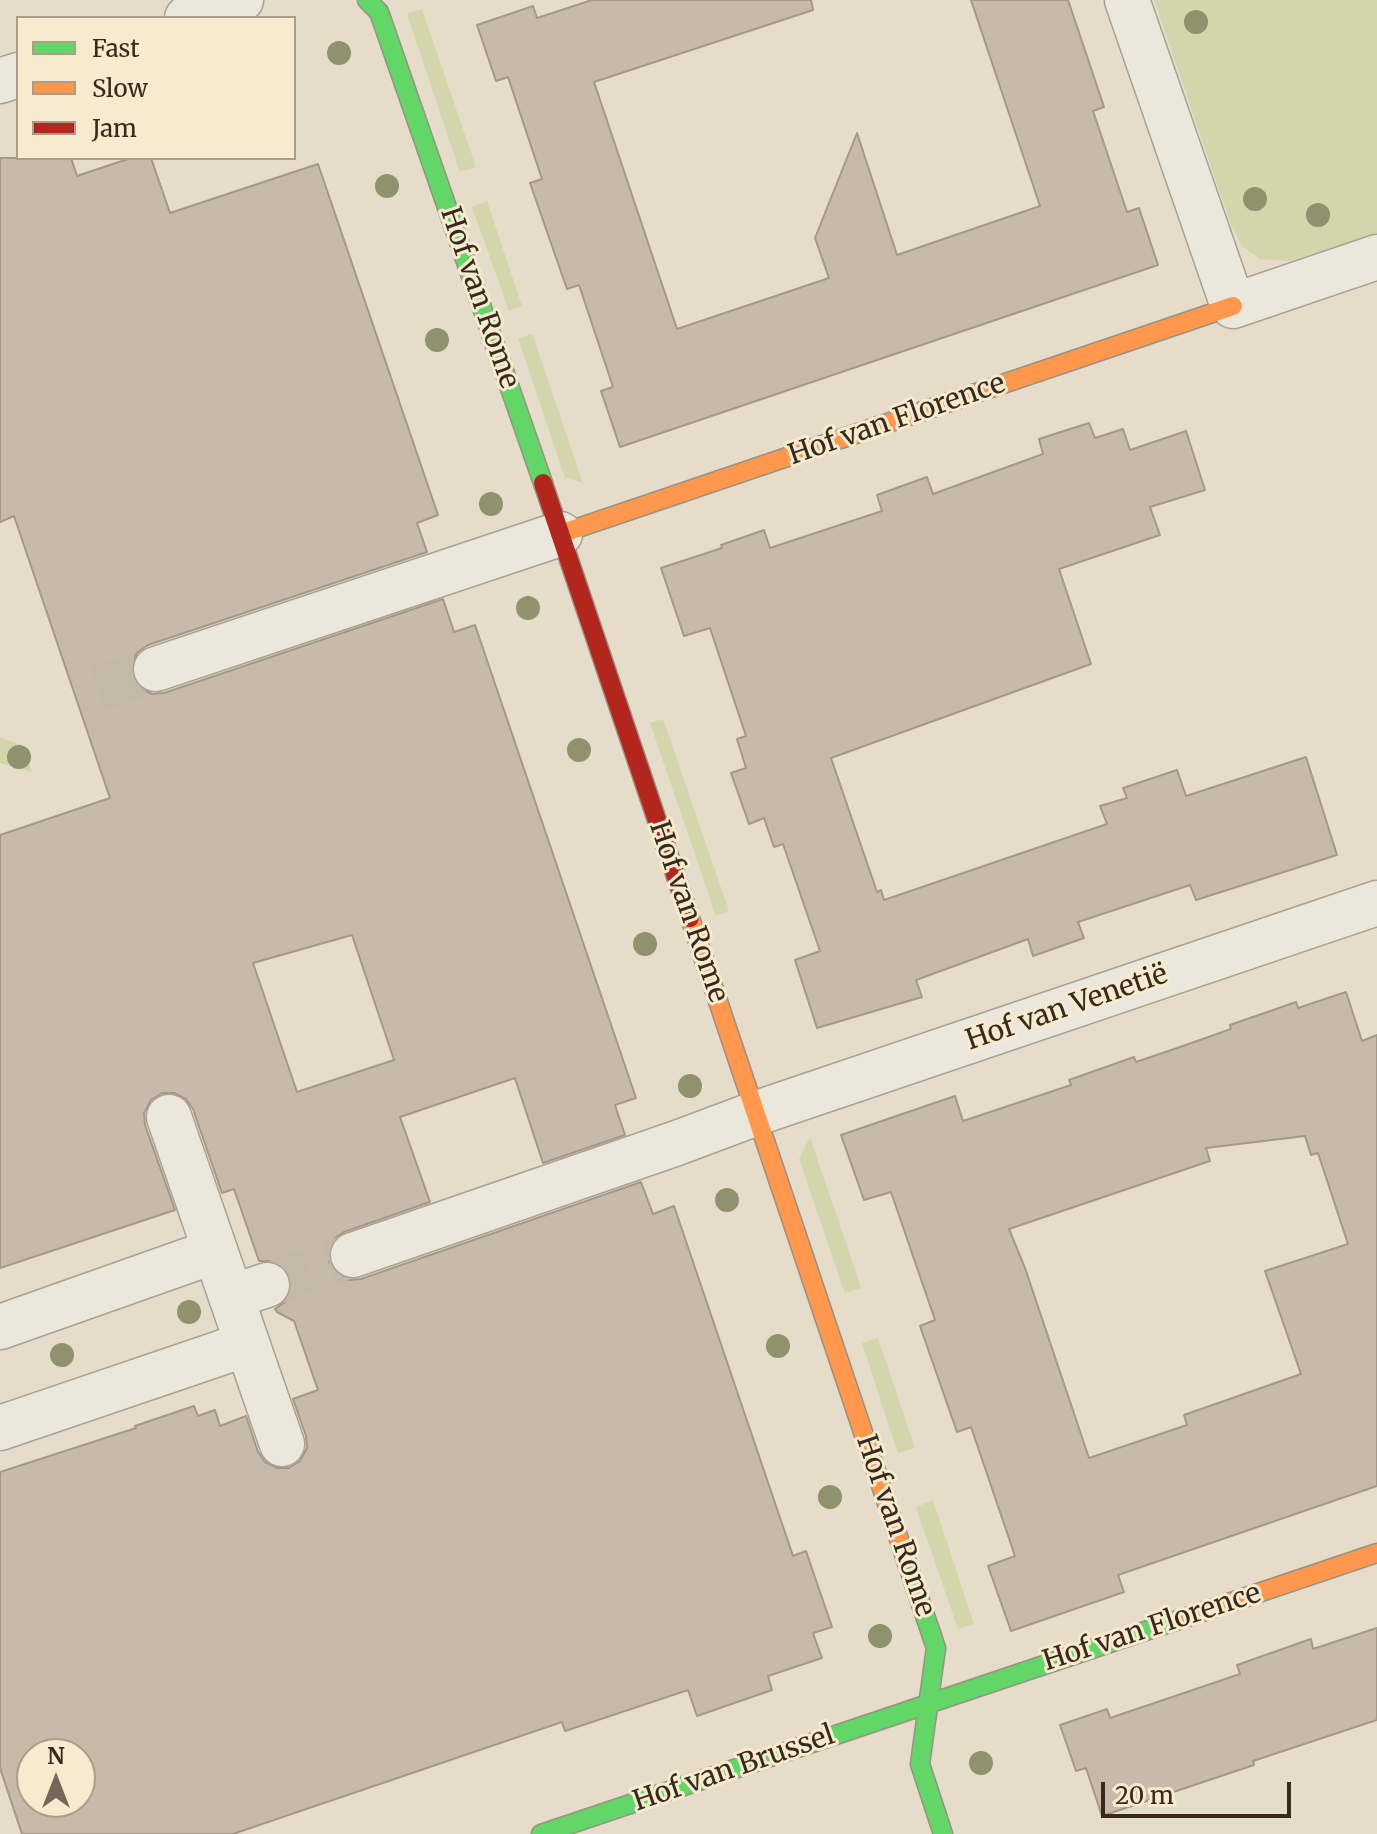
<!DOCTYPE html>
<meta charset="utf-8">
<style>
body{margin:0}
#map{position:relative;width:1377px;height:1834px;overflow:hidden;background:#e5ddca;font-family:Merriweather,serif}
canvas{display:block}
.legend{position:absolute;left:16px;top:16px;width:280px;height:144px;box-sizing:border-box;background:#f7ebcf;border:2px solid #ab9d87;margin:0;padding:10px 14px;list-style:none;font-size:24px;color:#38291c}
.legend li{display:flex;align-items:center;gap:16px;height:40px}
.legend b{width:40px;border:2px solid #ab9d87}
.north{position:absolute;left:16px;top:1738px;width:80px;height:80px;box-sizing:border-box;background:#f7ebcf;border:2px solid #ab9d87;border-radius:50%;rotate:0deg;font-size:22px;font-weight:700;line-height:32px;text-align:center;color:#38291c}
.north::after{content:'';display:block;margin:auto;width:28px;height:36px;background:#756859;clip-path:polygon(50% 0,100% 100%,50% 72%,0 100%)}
.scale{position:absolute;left:1101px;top:1782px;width:190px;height:36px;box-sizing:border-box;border:4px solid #38291c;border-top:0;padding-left:10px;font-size:24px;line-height:28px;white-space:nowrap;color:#38291c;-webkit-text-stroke:6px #f7ebcf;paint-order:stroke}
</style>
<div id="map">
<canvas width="1377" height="1834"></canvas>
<ul class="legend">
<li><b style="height:10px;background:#63d668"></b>Fast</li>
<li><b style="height:10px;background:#ff974d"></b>Slow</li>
<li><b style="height:10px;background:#b3261e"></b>Jam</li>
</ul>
<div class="north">N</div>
<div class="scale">20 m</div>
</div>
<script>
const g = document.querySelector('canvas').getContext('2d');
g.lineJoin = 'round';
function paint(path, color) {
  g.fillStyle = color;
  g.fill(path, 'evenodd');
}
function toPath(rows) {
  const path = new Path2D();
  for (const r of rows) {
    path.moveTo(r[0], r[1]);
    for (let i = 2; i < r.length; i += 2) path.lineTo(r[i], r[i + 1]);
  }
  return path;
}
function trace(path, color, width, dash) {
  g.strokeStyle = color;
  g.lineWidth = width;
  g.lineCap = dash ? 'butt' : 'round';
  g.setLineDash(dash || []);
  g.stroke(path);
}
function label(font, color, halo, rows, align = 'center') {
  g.font = font + ' Merriweather,serif';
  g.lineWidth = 6;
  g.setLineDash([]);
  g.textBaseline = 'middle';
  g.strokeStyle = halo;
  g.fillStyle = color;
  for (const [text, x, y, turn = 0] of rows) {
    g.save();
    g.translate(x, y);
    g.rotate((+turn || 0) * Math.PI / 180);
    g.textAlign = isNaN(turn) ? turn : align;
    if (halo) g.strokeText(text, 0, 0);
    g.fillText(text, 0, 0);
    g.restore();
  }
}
paint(toPath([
 [1154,0,1377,0,1377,233,1290,261,1260,259,1242,246,1231,225],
 [422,9,476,167,460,172,407,14],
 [487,201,522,306,509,311,472,207],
 [532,334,583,483,565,477,518,338],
 [663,719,729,911,716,916,650,723],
 [0,737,23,746,32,772,0,763],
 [810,1137,861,1288,845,1293,799,1159],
 [878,1338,915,1448,898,1453,862,1343],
 [933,1500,974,1624,958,1629,916,1507]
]), '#d4d5ab');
const building = toPath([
 [592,0,811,0,813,10,594,82,677,329,829,278,815,238,857,133,897,255,1040,206,971,0,1068,0,1104,107,1093,111,1127,212,1139,208,1158,265,620,447,601,391,613,387,579,285,567,289,530,183,542,179,508,77,496,81,477,25,533,6,537,18,592,0],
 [0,158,71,158,77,176,131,158,151,158,170,213,318,164,438,515,417,523,427,552,148,645,137,653,131,665,132,676,140,688,152,694,164,693,443,599,454,632,475,625,636,1098,615,1105,625,1135,543,1163,515,1078,400,1117,430,1202,344,1232,335,1238,329,1250,329,1262,337,1274,349,1280,361,1279,641,1182,653,1214,674,1206,793,1556,806,1551,832,1627,813,1633,822,1658,768,1676,772,1690,697,1716,688,1690,565,1731,562,1722,233,1834,22,1834,0,1768,0,1472,136,1428,135,1426,194,1406,198,1416,215,1410,220,1426,246,1416,258,1452,265,1462,277,1468,289,1468,300,1461,307,1448,306,1436,293,1399,318,1390,294,1321,277,1312,275,1309,285,1302,291,1291,290,1276,284,1267,273,1261,259,1261,234,1189,222,1193,193,1109,186,1099,174,1093,162,1093,151,1100,144,1113,145,1125,175,1210,0,1268,0,835,110,798,14,516,0,522,0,158],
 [352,935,394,1060,297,1092,253,963,352,935],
 [32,1754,80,1754,80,1802,32,1802,32,1754],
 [1089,423,1095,438,1123,429,1130,450,1186,431,1205,490,1150,507,1160,535,1059,569,1091,664,831,758,877,892,881,890,884,900,1107,824,1100,806,1127,798,1123,788,1177,770,1186,796,1306,757,1337,855,1196,900,1190,885,1078,922,1084,938,1033,956,1028,939,916,980,922,997,817,1028,795,960,820,951,783,844,774,847,764,818,749,824,731,773,746,768,737,739,746,736,710,628,684,636,661,568,722,548,721,545,764,530,770,548,882,511,877,495,927,477,933,494,1043,454,1039,439,1089,423],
 [1346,992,1362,1041,1377,1035,1377,1486,1118,1575,1124,1592,1011,1631,988,1566,1015,1556,971,1427,957,1432,920,1326,935,1320,891,1192,864,1200,841,1135,955,1096,963,1121,1071,1085,1069,1080,1134,1057,1136,1062,1183,1046,1231,1029,1230,1025,1296,1002,1298,1008,1346,992],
 [1305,1136,1311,1155,1318,1153,1348,1244,1265,1271,1301,1374,1184,1415,1187,1425,1089,1458,1025,1268,1009,1229,1210,1161,1206,1148,1305,1136],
 [1377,1628,1377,1720,1253,1761,1254,1765,1102,1816,1086,1768,1076,1771,1060,1725,1107,1709,1110,1718,1240,1674,1237,1665,1311,1639,1313,1649,1377,1628]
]);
paint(building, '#c8baab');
trace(building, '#a59889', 2);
trace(toPath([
 [98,689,156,669],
 [267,1285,353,1255]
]), '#c2b9a7', 44, [44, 22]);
const street = toPath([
 [1127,0,1233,306,1377,257],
 [187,18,241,0],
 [0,81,18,75],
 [156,669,560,534],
 [169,1117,282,1444],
 [353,1255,677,1143,757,1113,1377,903],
 [231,1297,267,1285],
 [0,1327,215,1251],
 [0,1428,247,1344]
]);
const fast = toPath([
 [367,0,379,12,543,483],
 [903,1551,936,1648,920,1764,943,1834],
 [541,1834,1178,1620]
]);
const slow = toPath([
 [560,534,1233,306],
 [690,918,903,1551],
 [1178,1620,1377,1553]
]);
const jam = toPath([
 [543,483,690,918]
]);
trace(street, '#aaa194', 47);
trace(fast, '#999184', 21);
trace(slow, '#999184', 21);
trace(jam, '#999184', 21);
trace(street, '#ece7dc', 44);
trace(fast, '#63d668', 18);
trace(slow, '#ff974d', 18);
trace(jam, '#b3261e', 18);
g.fillStyle = '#8f926d';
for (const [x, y] of [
 [1196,22],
 [339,53],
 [387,186],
 [1255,199],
 [1318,215],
 [437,340],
 [491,504],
 [528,608],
 [579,750],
 [19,757],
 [645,944],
 [690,1086],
 [727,1200],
 [189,1312],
 [778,1346],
 [62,1355],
 [830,1497],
 [880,1636],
 [981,1763]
]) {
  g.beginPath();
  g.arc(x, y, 12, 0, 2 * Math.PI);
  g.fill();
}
label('28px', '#38291c', '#f7ebcf', [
 ["Hof van Rome",479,298,71],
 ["Hof van Florence",897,420,-19],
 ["Hof van Rome",688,912,71],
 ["Hof van Venetië",1067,1008,-19],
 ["Hof van Rome",895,1526,71],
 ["Hof van Florence",1152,1628,-18],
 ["Hof van Brussel",734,1769,-19]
]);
</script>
